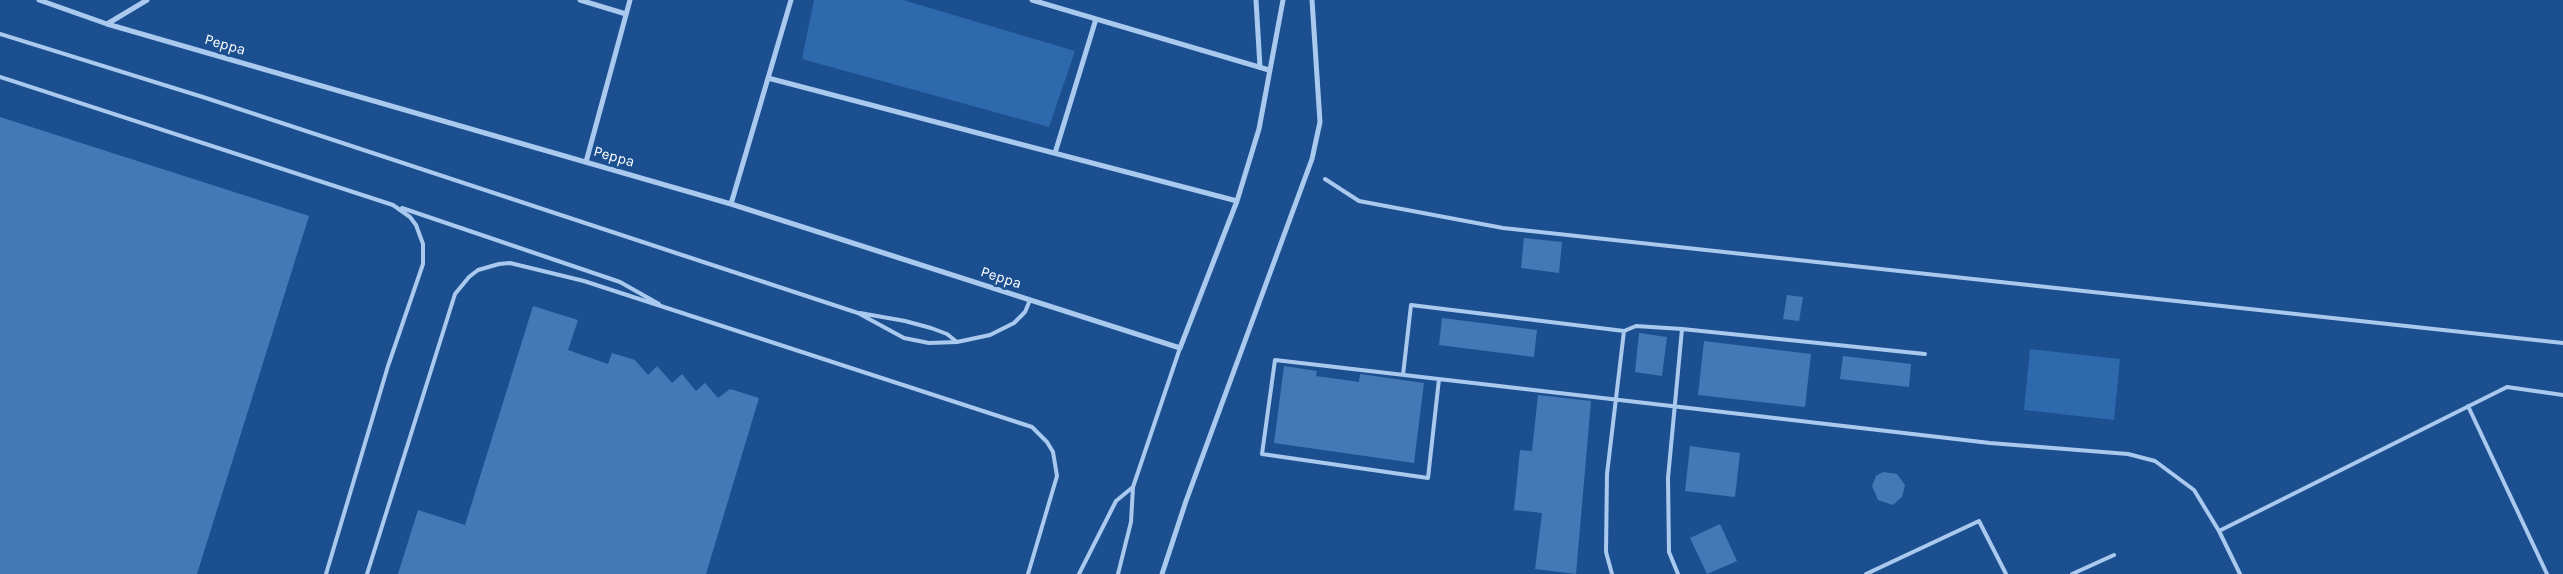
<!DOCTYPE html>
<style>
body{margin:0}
canvas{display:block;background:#1b4f8f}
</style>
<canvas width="2563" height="574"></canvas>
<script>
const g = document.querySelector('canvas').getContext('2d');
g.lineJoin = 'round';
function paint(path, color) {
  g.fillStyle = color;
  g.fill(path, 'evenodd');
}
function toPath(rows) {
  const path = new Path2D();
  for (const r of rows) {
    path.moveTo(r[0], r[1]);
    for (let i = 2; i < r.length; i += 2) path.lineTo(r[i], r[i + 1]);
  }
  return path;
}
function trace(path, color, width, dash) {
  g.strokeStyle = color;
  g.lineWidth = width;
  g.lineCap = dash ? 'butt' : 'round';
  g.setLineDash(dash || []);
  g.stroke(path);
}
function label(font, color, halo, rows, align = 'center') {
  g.font = font + ' Karla,sans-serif';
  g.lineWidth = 5;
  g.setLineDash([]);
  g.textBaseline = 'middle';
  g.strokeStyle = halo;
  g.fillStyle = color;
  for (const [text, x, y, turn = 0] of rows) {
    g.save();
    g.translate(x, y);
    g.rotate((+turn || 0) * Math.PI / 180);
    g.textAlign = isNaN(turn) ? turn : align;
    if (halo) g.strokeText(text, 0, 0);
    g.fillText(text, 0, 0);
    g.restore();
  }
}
paint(toPath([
 [814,0,903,0,1075,51,1049,127,802,59],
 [2030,349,2120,359,2114,420,2024,410]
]), '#2e69ad');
paint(toPath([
 [0,117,309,216,197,574,0,574],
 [1524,238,1562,242,1559,273,1521,268],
 [1787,295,1803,297,1799,321,1783,319],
 [533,306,578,320,568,350,608,364,612,353,635,360,648,375,657,366,672,383,682,374,696,391,705,383,718,398,730,389,759,398,706,574,398,574,418,510,465,525],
 [1442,318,1537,330,1534,357,1439,345],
 [1639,333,1667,337,1662,376,1635,372],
 [1704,341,1811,354,1805,407,1698,395],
 [1843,356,1911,364,1909,387,1840,379],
 [1284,366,1317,371,1316,376,1359,382,1360,374,1424,383,1414,463,1274,443],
 [1538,395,1591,401,1576,574,1535,569,1542,513,1514,510,1520,450,1532,451],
 [1690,446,1740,453,1735,497,1685,491],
 [1883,472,1897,474,1905,485,1902,497,1893,505,1878,500,1872,486,1876,476],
 [1720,524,1737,561,1707,574,1690,538]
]), '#4478b7');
trace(toPath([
 [0,34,206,98,858,313,904,338,929,343,957,342,990,335,1014,323,1025,312,1030,300],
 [0,77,393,205,410,217,416,225,423,244,423,264,388,366,326,574],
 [1325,179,1359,201,1503,228,2563,343],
 [402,208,620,282,659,304],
 [860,313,905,321,931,328,947,334,957,342],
 [1403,375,1411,305,1624,331,1636,326,1682,329,1925,354],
 [1439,379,1428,478,1262,454,1275,360,1990,443,2128,454,2155,461,2194,490,2219,531,2240,574],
 [2468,406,2547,574],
 [2219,531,2507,387,2563,395],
 [367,574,455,294,469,277,478,270,499,264,510,263,584,281,1032,427,1047,442,1053,452,1057,476,1028,574],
 [1079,574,1116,501,1133,487],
 [1118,574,1131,522,1133,487,1180,348],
 [1612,574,1606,552,1607,474,1624,331],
 [1678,574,1669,552,1668,478,1682,329],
 [1866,574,1979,521,2006,574],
 [2072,574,2114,555]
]), '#a9c9ee', 4);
trace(toPath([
 [39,0,107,24,731,204,1180,348,1237,201,1259,129,1283,0],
 [580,0,626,14],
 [1032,0,1269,70],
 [1256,0,1260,67],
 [107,24,147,0],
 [768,78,1237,201],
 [1055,153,1096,19],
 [586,162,630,0],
 [731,204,791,0],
 [1162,574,1186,501,1312,159,1320,122,1312,0]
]), '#a9c9ee', 5);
label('15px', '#fff', '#1b4f8f', [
 ["Peppa",225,45,16],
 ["Peppa",614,157,16],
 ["Peppa",1001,278,18]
]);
</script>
